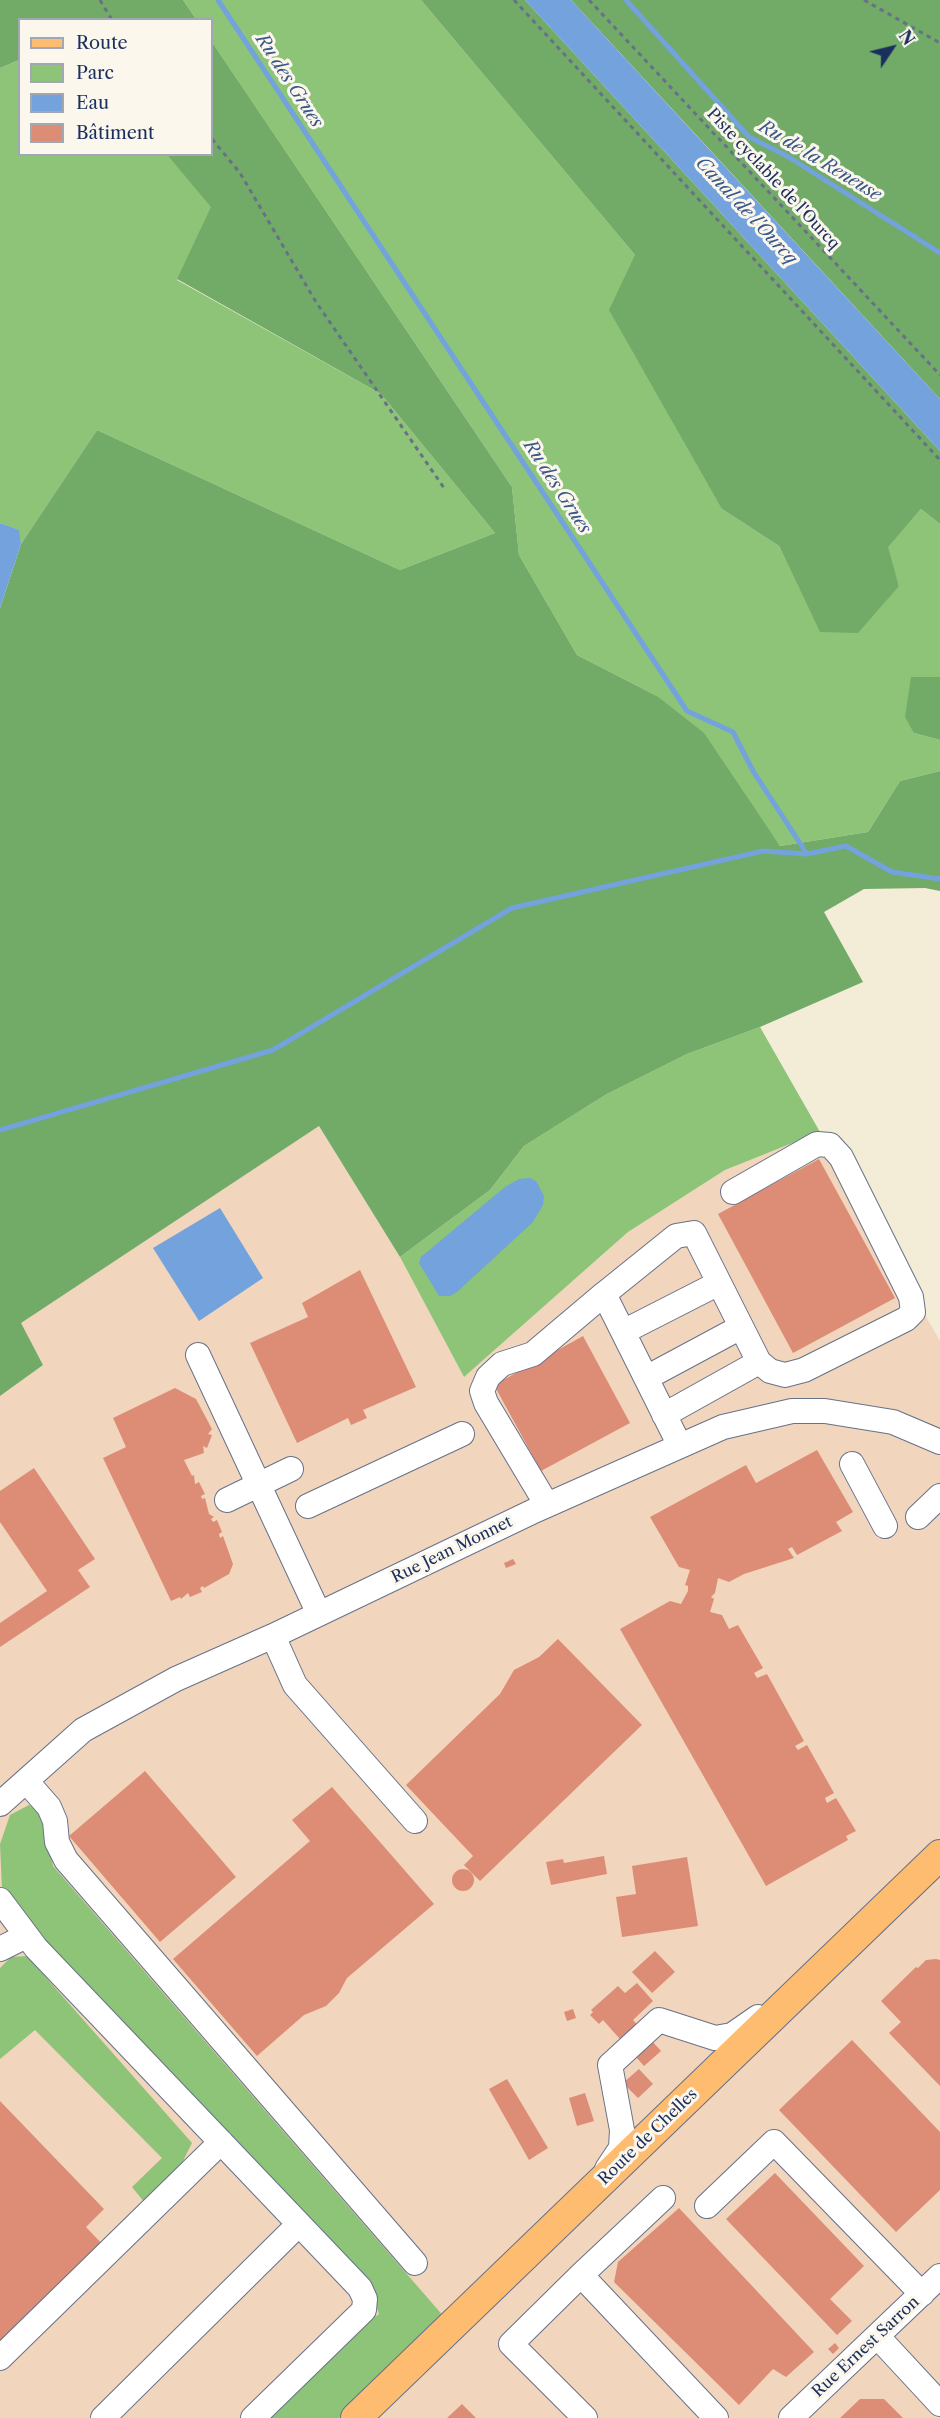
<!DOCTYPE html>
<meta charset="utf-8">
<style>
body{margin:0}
#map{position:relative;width:940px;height:2418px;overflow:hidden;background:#f3ecd6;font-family:"Libre Caslon Text",serif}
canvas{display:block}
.legend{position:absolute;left:18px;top:18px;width:195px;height:138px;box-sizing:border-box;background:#fbf7ec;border:2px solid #a1a7b3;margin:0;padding:8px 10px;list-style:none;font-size:18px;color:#1b2f5e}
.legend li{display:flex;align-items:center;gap:12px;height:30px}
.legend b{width:30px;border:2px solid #a1a7b3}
.north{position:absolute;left:862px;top:18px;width:60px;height:60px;-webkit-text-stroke:4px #fbf7ec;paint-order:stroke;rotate:55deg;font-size:16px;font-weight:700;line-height:24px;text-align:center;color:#1b2f5e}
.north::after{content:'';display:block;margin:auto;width:21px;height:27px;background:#1b2f5e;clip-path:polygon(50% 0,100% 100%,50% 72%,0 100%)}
</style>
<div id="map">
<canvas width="940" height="2418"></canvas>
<ul class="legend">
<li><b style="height:8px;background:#febc70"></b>Route</li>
<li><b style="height:16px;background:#8dc477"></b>Parc</li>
<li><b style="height:16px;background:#73a2dc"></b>Eau</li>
<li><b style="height:16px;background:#dd8d76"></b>Bâtiment</li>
</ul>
<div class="north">N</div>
</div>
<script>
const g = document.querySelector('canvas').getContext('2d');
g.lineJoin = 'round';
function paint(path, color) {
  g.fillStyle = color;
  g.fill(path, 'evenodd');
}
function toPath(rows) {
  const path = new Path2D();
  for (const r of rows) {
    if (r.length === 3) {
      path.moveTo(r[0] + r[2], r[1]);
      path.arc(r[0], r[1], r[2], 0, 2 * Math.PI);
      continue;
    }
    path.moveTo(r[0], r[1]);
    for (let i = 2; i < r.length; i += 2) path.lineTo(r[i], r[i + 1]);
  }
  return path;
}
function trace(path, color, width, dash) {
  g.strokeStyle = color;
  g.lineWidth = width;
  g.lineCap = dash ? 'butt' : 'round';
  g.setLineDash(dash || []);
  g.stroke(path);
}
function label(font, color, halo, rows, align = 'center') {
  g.font = font + ' "Libre Caslon Text",serif';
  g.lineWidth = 6;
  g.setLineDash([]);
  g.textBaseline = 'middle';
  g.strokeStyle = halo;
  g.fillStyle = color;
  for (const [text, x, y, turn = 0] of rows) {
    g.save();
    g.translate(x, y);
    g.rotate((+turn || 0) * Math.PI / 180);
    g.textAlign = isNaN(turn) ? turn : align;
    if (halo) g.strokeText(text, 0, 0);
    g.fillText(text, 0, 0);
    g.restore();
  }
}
paint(toPath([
 [319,1126,400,1257,464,1377,628,1232,725,1170,820,1132,940,1341,940,2418,0,2418,0,1396,43,1365,20,1323]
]), '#f1d5bd');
paint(toPath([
 [183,0,421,0,635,255,722,509,779,546,820,631,899,586,887,547,921,509,940,524,940,677,911,678,914,733,940,740,940,771,900,781,868,832,780,846,744,796,657,696,577,655,519,555,512,487,212,42,212,20,196,19],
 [19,60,20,154,167,155,212,207,177,280,381,394,495,533,400,570,97,430,21,544,18,530,0,523,0,68],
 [760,1027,820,1132,725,1170,628,1232,464,1377,400,1257,490,1190,524,1146,607,1094,687,1054],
 [29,1805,43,1816,53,1866,445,2318,339,2418,265,2418,346,2339,379,2314,368,2279,310,2223,17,1916,2,1889,0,1844,10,1815],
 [27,1956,192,2143,183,2161,145,2203,132,2187,162,2158,35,2030,0,2059,0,1968,11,1957]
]), '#8dc477');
paint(toPath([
 [0,0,183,0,196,19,20,20,19,60,0,68],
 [421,0,525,0,940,451,940,524,921,509,888,547,899,586,858,633,820,632,779,546,722,509,609,310,635,255],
 [571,0,940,0,940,399,698,137],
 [212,42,512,487,519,555,577,655,657,696,704,733,780,846,868,832,900,781,940,771,940,891,925,888,864,889,824,912,863,982,760,1027,687,1054,607,1094,524,1146,490,1190,400,1257,319,1126,21,1323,43,1365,0,1396,0,608,21,544,97,430,400,570,495,533,381,394,177,279,211,207,167,155,212,154],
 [911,677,940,677,940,740,914,733,905,717]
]), '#72aa68');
paint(toPath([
 [525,0,571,0,940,399,940,451],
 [0,523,19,530,21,544,0,608],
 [530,1178,536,1181,544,1196,543,1205,533,1222,457,1292,450,1296,439,1296,419,1263,421,1257,505,1187,519,1179],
 [220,1208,263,1278,199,1321,153,1248]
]), '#73a2dc');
trace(toPath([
 [218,0,687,711,733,732,753,771,807,854],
 [626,0,749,137,787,156,940,253],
 [0,1130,273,1050,512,908,763,851,807,854,846,846,892,872,940,879]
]), '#73a2dc', 5);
paint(toPath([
 [819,1159,895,1298,793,1353,718,1214],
 [360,1270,416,1387,363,1410,367,1418,351,1425,348,1418,297,1443,250,1343,308,1317,302,1303],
 [583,1336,630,1423,541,1471,494,1385],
 [175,1388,196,1399,212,1429,208,1434,212,1435,207,1448,203,1446,204,1453,184,1460,192,1476,194,1475,195,1484,199,1482,205,1494,201,1496,202,1499,205,1498,209,1514,214,1517,211,1519,213,1522,217,1520,222,1532,219,1534,220,1538,223,1536,233,1564,229,1574,204,1588,203,1586,200,1588,202,1592,190,1597,188,1593,181,1599,180,1597,171,1601,103,1458,126,1447,113,1418],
 [817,1450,853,1512,836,1522,842,1531,797,1555,792,1547,788,1549,794,1558,744,1574,729,1582,718,1578,715,1593,711,1597,714,1599,710,1612,722,1615,729,1629,738,1625,763,1668,754,1673,757,1678,767,1674,804,1741,795,1746,798,1750,807,1745,834,1793,825,1798,827,1803,836,1798,856,1831,846,1836,848,1840,766,1886,620,1629,670,1601,681,1604,688,1591,688,1586,685,1585,690,1570,679,1567,650,1517,746,1465,756,1483],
 [34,1468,95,1559,78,1570,90,1587,0,1647,0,1623,47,1591,0,1522,0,1491],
 [513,1559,516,1564,506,1568,504,1563],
 [558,1639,642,1725,480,1881,464,1865,473,1856,406,1785,500,1694,514,1670,539,1657],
 [145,1771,236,1877,160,1942,69,1836],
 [332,1787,434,1904,347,1978,339,1993,326,2006,304,2015,257,2056,173,1959,310,1841,292,1820],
 [604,1856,607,1874,551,1885,546,1862,563,1859,564,1863],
 [687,1857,698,1926,622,1937,616,1897,636,1894,632,1866],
 [463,1880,11],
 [655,1951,675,1972,652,1993,632,1972],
 [936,1959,940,1960,940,2086,889,2033,901,2022,881,2001,916,1967,918,1968,926,1960],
 [637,1983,653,2001,633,2020,661,2051,644,2066,603,2020,599,2024,590,2015,593,2012,591,2010,618,1986,625,1993],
 [573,2009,576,2018,567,2021,564,2012],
 [852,2040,940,2132,940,2190,896,2232,779,2110],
 [639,2069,653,2084,638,2098,623,2083],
 [507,2079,548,2148,529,2160,489,2089],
 [585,2093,594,2121,577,2126,569,2098],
 [0,2101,104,2209,86,2227,104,2246,0,2345],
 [775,2173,864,2266,830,2299,852,2321,837,2335,726,2219],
 [679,2208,814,2352,786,2377,773,2369,739,2405,614,2282,618,2262],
 [835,2343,839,2348,833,2354,828,2349],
 [860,2399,884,2399,903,2418,840,2418],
 [462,2404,476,2418,447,2418]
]), '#dd8d76');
const minor = toPath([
 [604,1294,676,1236,694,1233,759,1362],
 [623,1332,719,1283],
 [198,1355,319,1614],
 [646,1378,741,1327],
 [664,1415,759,1362,770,1371,785,1375,804,1370,906,1319,913,1312,911,1297,841,1157,830,1145,817,1144,733,1192],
 [852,1464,885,1526],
 [227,1500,291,1469],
 [547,1505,486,1403,482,1391,488,1377,502,1364,533,1354,604,1294,680,1446],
 [308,1506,462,1434],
 [918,1517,940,1496],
 [273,1636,295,1685,415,1821],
 [27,1782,49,1807,55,1821,57,1842,66,1860,415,2263],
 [0,1804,83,1730,176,1679,273,1636,536,1510,723,1427,792,1411,825,1411,893,1422,940,1442],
 [0,1900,36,1948,360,2288,365,2299,364,2310,253,2418],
 [0,1949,20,1939],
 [607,2169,621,2148,622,2130,610,2065,659,2020,715,2038,732,2035,758,2017],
 [663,2198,581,2275,716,2418],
 [707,2206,774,2142,922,2294],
 [581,2275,511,2344,585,2418],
 [877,2336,940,2404],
 [0,2358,221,2142],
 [103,2418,299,2224],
 [791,2418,940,2276]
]);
const major = toPath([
 [356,2418,940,1855]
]);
trace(minor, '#677188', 26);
trace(major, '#677188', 32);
trace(toPath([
 [100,0,112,20],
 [514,0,940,460],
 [589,0,940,375],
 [864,0,940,43],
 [212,139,240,173,316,302,444,488]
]), '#677188', 3, [4.5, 4.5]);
trace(minor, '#fff', 24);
trace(major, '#febc70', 30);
label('16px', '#1b2f5e', '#fbf7ec', [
 ["Piste cyclable de l'Ourcq",773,179,47],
 ["Rue Jean Monnet",452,1550,-26],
 ["Route de Chelles",648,2137,-44],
 ["Rue Ernest Sarron",866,2347,-43]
]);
label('italic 18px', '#3a578a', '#fbf7ec', [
 ["Ru des Grues",289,81,57],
 ["Ru de la Reneuse",820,161,31],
 ["Canal de l'Ourcq",746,211,47],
 ["Ru des Grues",557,487,57]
]);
</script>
